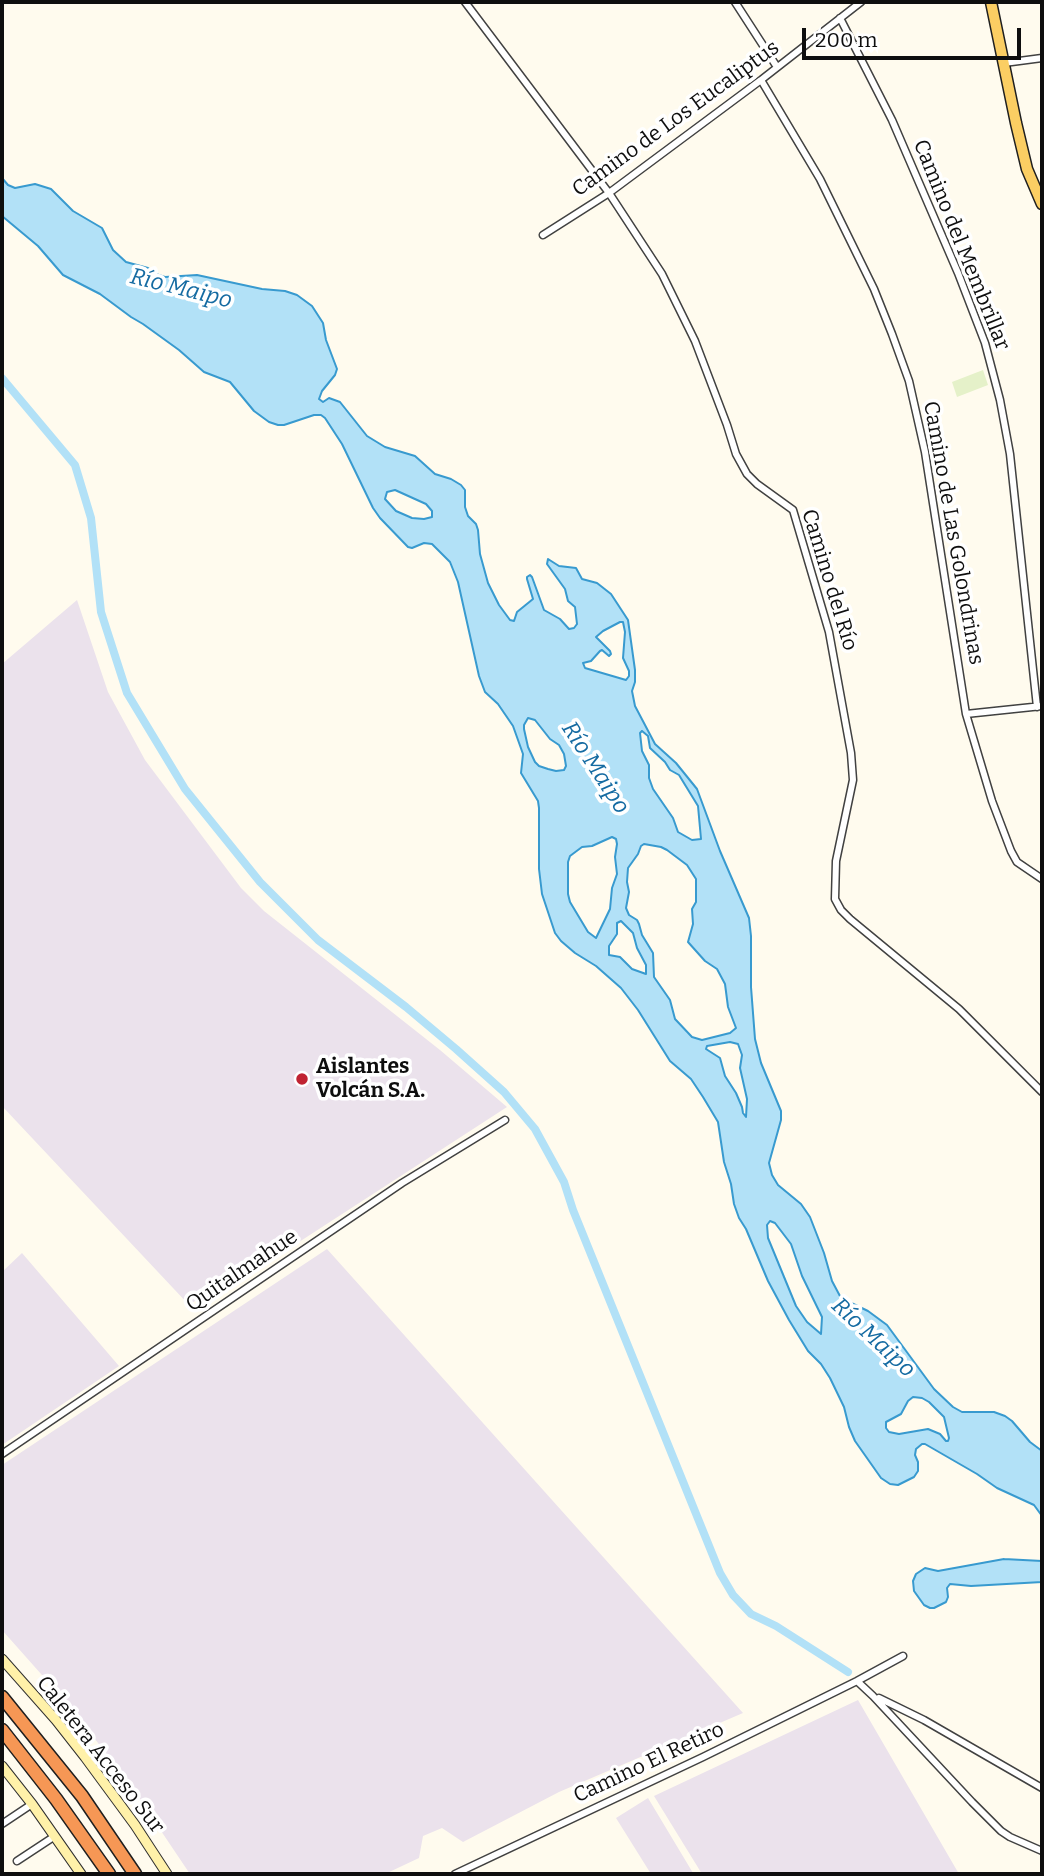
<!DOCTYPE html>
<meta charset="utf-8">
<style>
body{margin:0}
#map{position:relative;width:1044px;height:1876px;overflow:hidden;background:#fffbee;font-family:Bitter,serif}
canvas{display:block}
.frame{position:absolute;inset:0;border:4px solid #0e0e0e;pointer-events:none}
.scale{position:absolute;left:802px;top:28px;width:219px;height:32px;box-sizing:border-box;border:4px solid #0e0e0e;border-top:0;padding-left:9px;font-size:21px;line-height:24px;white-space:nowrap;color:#0e0e0e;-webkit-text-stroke:5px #fff;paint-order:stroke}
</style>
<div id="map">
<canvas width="1044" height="1876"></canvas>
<div class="frame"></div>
<div class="scale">200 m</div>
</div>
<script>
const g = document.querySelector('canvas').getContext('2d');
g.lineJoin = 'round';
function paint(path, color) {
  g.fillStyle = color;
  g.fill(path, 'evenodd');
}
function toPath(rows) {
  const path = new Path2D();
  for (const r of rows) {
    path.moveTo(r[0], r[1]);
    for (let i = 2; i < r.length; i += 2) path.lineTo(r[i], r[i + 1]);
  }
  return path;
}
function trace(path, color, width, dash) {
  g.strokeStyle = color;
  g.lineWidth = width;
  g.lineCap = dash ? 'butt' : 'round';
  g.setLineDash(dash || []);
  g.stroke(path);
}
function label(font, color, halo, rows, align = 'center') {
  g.font = font + ' Bitter,serif';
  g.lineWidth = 7;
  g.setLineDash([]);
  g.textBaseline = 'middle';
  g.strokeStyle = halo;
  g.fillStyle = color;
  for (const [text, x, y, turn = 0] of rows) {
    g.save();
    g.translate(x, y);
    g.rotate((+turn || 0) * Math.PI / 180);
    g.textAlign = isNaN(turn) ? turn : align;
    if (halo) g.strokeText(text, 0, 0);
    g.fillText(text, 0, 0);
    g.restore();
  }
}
paint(toPath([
 [77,600,108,692,145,760,241,888,264,911,440,1050,507,1107,299,1242,293,1236,189,1305,2,1106,2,664],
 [327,1249,743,1713,559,1792,463,1842,442,1828,423,1836,419,1858,385,1874,190,1874,124,1776,65,1701,2,1630,2,1465],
 [22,1253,119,1366,2,1445,2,1272],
 [858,1700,959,1874,702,1874,654,1796],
 [648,1798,693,1873,692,1874,651,1874,616,1818]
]), '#ebe2ec');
paint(toPath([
 [983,370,988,385,957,397,952,382]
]), '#e5f1c9');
const water = toPath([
 [2,178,8,185,15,188,35,184,51,189,73,211,102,228,113,250,126,262,148,268,156,274,165,277,197,275,262,289,285,291,297,295,312,306,323,323,326,340,337,369,335,375,322,391,319,399,323,402,329,398,340,402,367,436,385,447,415,456,435,474,451,479,461,485,465,490,465,507,468,516,476,524,478,530,480,554,488,583,499,605,510,620,514,621,517,612,533,599,527,579,527,577,530,575,532,577,544,610,560,619,569,629,574,628,577,624,575,607,568,601,565,589,547,564,548,559,559,566,576,568,582,579,597,583,611,594,628,620,635,670,635,682,632,691,635,706,655,744,676,763,697,789,720,851,749,918,751,936,751,987,755,1039,761,1063,781,1111,781,1120,769,1163,772,1175,778,1185,801,1204,810,1217,824,1253,832,1281,841,1298,868,1311,887,1325,934,1389,953,1407,962,1412,994,1412,1005,1416,1012,1421,1030,1442,1042,1451,1042,1516,1034,1505,997,1488,977,1474,925,1444,922,1444,916,1449,915,1455,918,1462,918,1471,914,1477,898,1485,890,1484,881,1478,855,1441,849,1427,844,1407,830,1378,821,1364,808,1351,789,1320,768,1281,746,1229,739,1218,734,1204,731,1184,724,1162,718,1122,703,1097,691,1079,670,1061,638,1010,621,988,596,966,575,953,561,941,555,933,542,894,539,869,539,808,538,801,521,773,523,754,513,726,498,704,485,692,479,676,458,582,450,562,432,544,424,543,412,548,408,547,380,518,373,508,342,444,325,418,321,415,314,415,284,425,278,425,269,422,254,411,230,382,204,372,179,350,143,324,131,317,100,294,63,275,38,246,2,216,2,178],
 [395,490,426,504,432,511,432,517,424,519,412,518,396,511,385,499,387,492,395,490],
 [620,622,623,622,625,632,623,658,629,671,629,676,626,680,585,668,583,663,591,661,600,651,602,650,609,656,611,654,610,651,596,637,603,631,620,622],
 [528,718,535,720,550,739,559,745,564,754,566,766,564,770,556,771,548,769,539,766,535,762,528,747,524,729,524,725,528,718],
 [642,731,648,736,650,748,665,762,670,770,679,775,698,806,701,839,692,840,678,832,673,818,653,789,649,778,649,765,642,751,640,733,642,731],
 [612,837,616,839,617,844,615,857,617,874,612,888,610,909,596,938,588,932,570,902,568,894,568,862,570,856,582,847,592,846,612,837],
 [644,844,661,847,667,850,687,865,696,879,696,902,692,909,693,924,688,942,705,961,717,969,725,984,728,1007,736,1028,730,1033,702,1040,692,1037,675,1019,670,1000,654,977,653,953,642,935,639,924,637,920,629,915,626,908,629,892,627,882,628,868,638,854,641,846,644,844],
 [621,921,633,933,637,948,646,965,646,974,632,969,620,957,609,955,609,946,617,934,617,923,621,921],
 [730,1042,738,1044,742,1055,740,1068,747,1099,746,1117,743,1113,742,1107,736,1093,725,1076,720,1058,706,1049,707,1046,730,1042],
 [770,1221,775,1223,791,1244,802,1276,822,1317,821,1334,807,1322,796,1306,768,1238,767,1225,770,1221],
 [913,1397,922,1398,929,1402,944,1417,949,1438,948,1441,946,1441,940,1434,928,1429,899,1434,889,1432,886,1428,886,1422,901,1414,908,1401,913,1397],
 [1004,1559,1042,1561,1042,1582,971,1586,950,1584,947,1588,948,1597,946,1602,934,1608,930,1608,924,1605,914,1591,913,1581,916,1574,925,1568,938,1571,1004,1559]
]);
paint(water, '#b2e1f7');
trace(water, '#389acf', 2);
trace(toPath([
 [2,378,75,465,91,518,101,612,127,693,185,789,260,882,318,940,406,1007,456,1049,504,1092,535,1129,564,1182,573,1210,720,1573,733,1595,751,1614,776,1626,848,1672]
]), '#b2e1f7', 8);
const street = toPath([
 [465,2,609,193,662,274,695,341,727,425,736,454,747,474,757,484,793,510,829,632,851,753,853,780,836,861,835,899,841,910,850,919,959,1009,1042,1092],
 [735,2,777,67],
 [840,18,892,120,958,273,985,343,1000,400,1010,454,1037,707],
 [1004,63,1042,58],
 [761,80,820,179,874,289,892,334,909,381,925,452,966,714,992,801,1011,851,1017,862,1042,879],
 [543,235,609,193,761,80,861,2],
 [966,714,1042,706],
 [2,1454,402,1183,505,1120],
 [857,1681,873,1696,972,1802,1001,1831,1010,1837,1042,1851],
 [879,1698,924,1720,1042,1788],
 [2,1824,32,1804],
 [17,1861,55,1836],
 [455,1874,703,1757,857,1681,903,1656]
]);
const secondary = toPath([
 [2,1659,56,1720,85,1757,135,1825,167,1874],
 [2,1766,32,1804,81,1874]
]);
const primary = toPath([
 [991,2,1016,123,1027,169,1042,204]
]);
const highway = toPath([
 [2,1697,82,1796,135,1874],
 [2,1730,56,1799,109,1874]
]);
trace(street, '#414141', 9);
trace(secondary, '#303030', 11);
trace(primary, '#1f1f1f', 13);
trace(highway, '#1f1f1f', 15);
trace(street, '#fff', 6);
trace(secondary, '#fff1a9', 9);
trace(primary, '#fbce63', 10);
trace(highway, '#f69755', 12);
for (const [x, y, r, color] of [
 [302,1079,7,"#c02332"]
]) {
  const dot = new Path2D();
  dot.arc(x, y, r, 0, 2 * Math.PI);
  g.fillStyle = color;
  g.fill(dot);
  trace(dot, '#fff', 2.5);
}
label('21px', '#0e0e0e', '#fff', [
 ["Camino de Los Eucaliptus",676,119,-36],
 ["Camino del Membrillar",961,245,68],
 ["Camino de Las Golondrinas",953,533,80],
 ["Camino del Río",829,580,73],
 ["Quitalmahue",242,1271,-34],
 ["Caletera Acceso Sur",100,1755,52],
 ["Camino El Retiro",649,1763,-25]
]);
label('bold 21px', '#0e0e0e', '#fff', [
 ["Aislantes",316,1067],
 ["Volcán S.A.",316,1091]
], 'left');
label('italic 23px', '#156ba2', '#fff', [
 ["Río Maipo",181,289,14],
 ["Río Maipo",595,768,57],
 ["Río Maipo",873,1338,43]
]);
</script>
